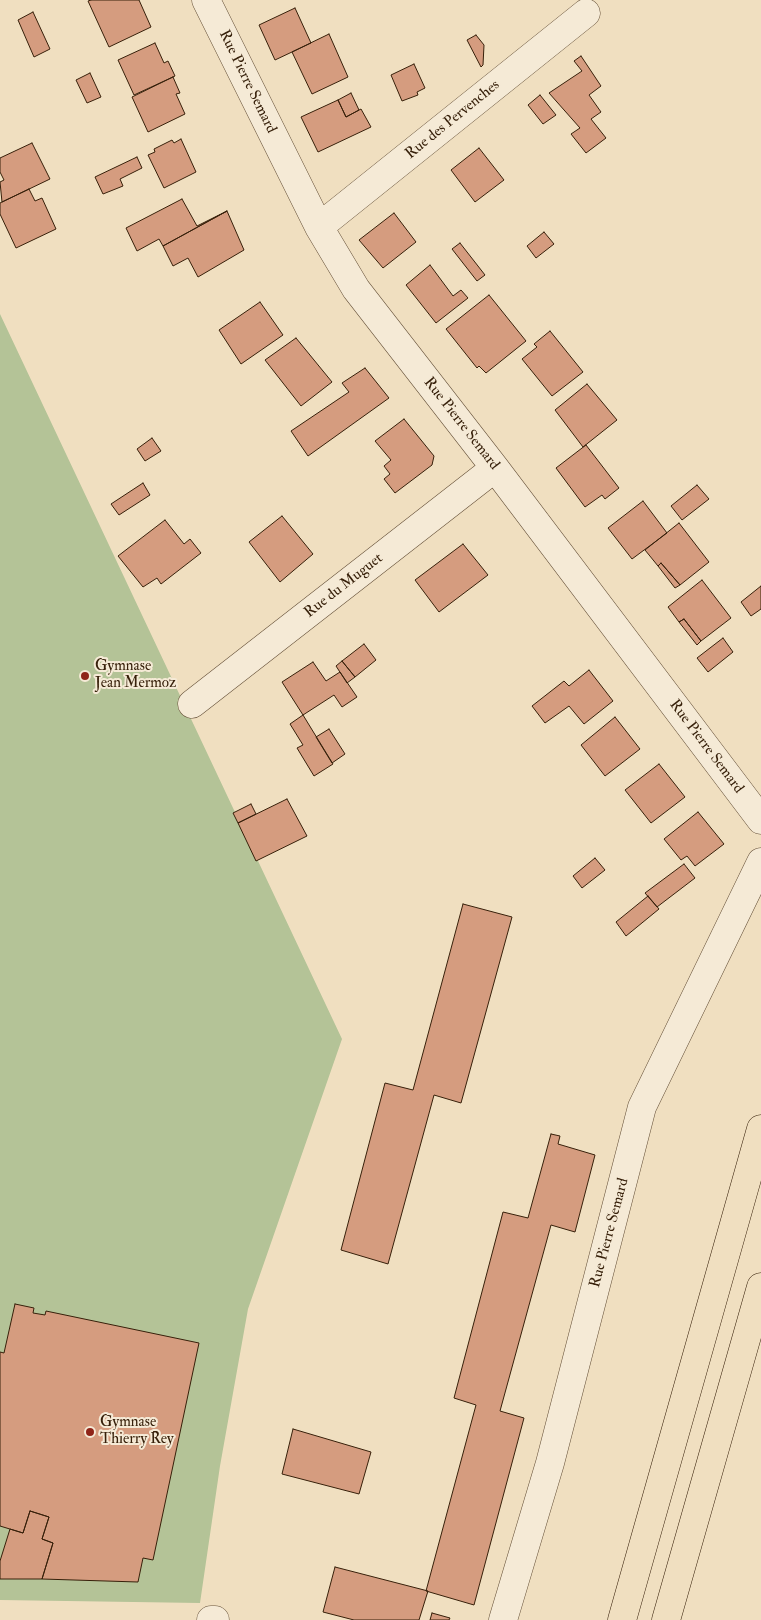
<!DOCTYPE html>
<style>
body{margin:0}
canvas{display:block;background:#f0dfc0}
</style>
<canvas width="761" height="1620"></canvas>
<script>
const g = document.querySelector('canvas').getContext('2d');
g.lineJoin = 'round';
function paint(path, color) {
  g.fillStyle = color;
  g.fill(path, 'evenodd');
}
function toPath(rows) {
  const path = new Path2D();
  for (const r of rows) {
    path.moveTo(r[0], r[1]);
    for (let i = 2; i < r.length; i += 2) path.lineTo(r[i], r[i + 1]);
  }
  return path;
}
function trace(path, color, width, dash) {
  g.strokeStyle = color;
  g.lineWidth = width;
  g.lineCap = dash ? 'butt' : 'round';
  g.setLineDash(dash || []);
  g.stroke(path);
}
function label(font, color, halo, rows, align = 'center') {
  g.font = font + ' "IM FELL Double Pica",serif';
  g.lineWidth = 4;
  g.setLineDash([]);
  g.textBaseline = 'middle';
  g.strokeStyle = halo;
  g.fillStyle = color;
  for (const [text, x, y, turn = 0] of rows) {
    g.save();
    g.translate(x, y);
    g.rotate((+turn || 0) * Math.PI / 180);
    g.textAlign = isNaN(turn) ? turn : align;
    if (halo) g.strokeText(text, 0, 0);
    g.fillText(text, 0, 0);
    g.restore();
  }
}
paint(toPath([
 [0,314,342,1039,248,1309,220,1466,200,1603,0,1600]
]), '#b4c397');
const building = toPath([
 [91,0,139,0,151,27,109,47,88,1,91,0],
 [295,8,311,43,275,60,259,25,295,8],
 [33,12,50,49,34,57,18,20,33,12],
 [329,34,348,77,312,94,292,52,329,34],
 [476,35,484,45,483,65,481,67,467,40,476,35],
 [155,43,164,63,168,61,175,76,134,95,118,60,155,43],
 [581,56,601,86,589,95,601,112,591,119,606,138,586,153,571,134,580,128,549,93,582,71,574,61,581,56],
 [414,64,425,88,417,92,418,95,402,101,391,75,414,64],
 [90,73,101,97,87,103,76,80,90,73],
 [173,77,180,93,176,94,185,114,148,132,132,97,173,77],
 [351,93,359,110,346,117,338,100,351,93],
 [540,95,556,115,543,124,528,105,540,95],
 [338,100,346,117,361,109,371,127,318,152,301,117,338,100],
 [181,139,196,172,164,188,148,155,155,152,154,149,172,140,174,143,181,139],
 [32,143,50,179,2,202,0,182,4,180,0,172,0,158,32,143],
 [479,148,504,180,475,202,451,170,479,148],
 [137,157,142,168,120,179,123,186,103,194,95,177,137,157],
 [29,189,35,201,42,198,56,229,16,248,0,214,0,203,29,189],
 [182,199,197,226,227,211,163,246,159,239,137,251,126,228,182,199],
 [227,211,244,250,198,277,188,258,173,266,163,246,227,211],
 [394,213,416,242,383,268,359,240,394,213],
 [544,232,554,244,536,258,527,246,544,232],
 [460,243,485,275,477,281,452,249,460,243],
 [430,265,453,296,461,290,468,298,436,323,406,285,430,265],
 [489,295,526,341,486,373,479,366,477,368,446,329,489,295],
 [260,302,283,335,241,364,219,330,260,302],
 [550,331,583,372,552,396,522,359,537,347,534,344,550,331],
 [296,338,332,382,301,406,265,360,296,338],
 [365,368,389,398,308,456,291,431,349,392,342,383,365,368],
 [587,384,617,420,583,447,555,410,587,384],
 [404,419,434,456,432,465,395,493,384,479,390,474,384,466,391,460,375,441,404,419],
 [152,438,161,451,145,461,137,449,152,438],
 [586,445,619,488,605,499,602,495,585,507,556,468,586,445],
 [143,483,150,495,119,515,111,504,143,483],
 [697,485,709,499,682,520,671,506,697,485],
 [643,501,667,533,632,559,608,528,643,501],
 [282,516,313,554,280,582,249,542,282,516],
 [165,520,184,544,190,539,201,553,161,584,157,578,143,587,118,556,165,520],
 [679,523,709,562,680,585,661,563,658,566,645,550,679,523],
 [463,544,488,575,439,612,415,580,463,544],
 [661,563,680,585,675,588,658,566,661,563],
 [702,580,731,618,701,641,684,619,679,622,668,607,702,580],
 [761,586,761,609,751,616,741,602,761,586],
 [684,619,701,641,697,645,679,622,684,619],
 [723,638,733,652,708,672,697,658,723,638],
 [364,644,376,660,355,677,342,661,364,644],
 [342,661,355,677,347,683,336,666,342,661],
 [313,662,326,681,340,672,357,697,342,707,334,695,303,715,282,682,313,662],
 [589,670,613,701,584,724,569,706,545,723,532,706,564,681,569,686,589,670],
 [303,715,333,764,314,776,297,748,303,745,290,724,303,715],
 [615,717,640,749,605,776,581,745,615,717],
 [329,729,345,754,332,763,316,737,329,729],
 [659,764,685,797,651,823,625,790,659,764],
 [287,799,307,836,256,861,238,823,287,799],
 [251,804,256,814,238,823,233,813,251,804],
 [698,812,724,844,695,866,687,856,681,860,664,839,698,812],
 [595,858,605,870,582,888,573,876,595,858],
 [684,864,695,878,657,907,645,893,684,864],
 [648,896,659,909,626,936,616,922,648,896],
 [463,904,512,917,461,1103,434,1095,388,1264,341,1250,385,1083,413,1090,463,904],
 [551,1134,560,1136,558,1144,595,1155,575,1232,551,1225,500,1411,524,1418,474,1605,426,1591,476,1405,454,1398,503,1212,528,1218,551,1134],
 [15,1304,34,1308,33,1313,45,1315,46,1311,199,1343,153,1560,143,1558,138,1582,42,1579,53,1543,42,1539,49,1517,30,1511,23,1533,0,1526,0,1352,4,1353,15,1304],
 [293,1429,371,1452,359,1494,282,1474,293,1429],
 [30,1511,49,1517,42,1539,53,1543,42,1579,0,1579,0,1561,10,1529,23,1533,30,1511],
 [335,1567,428,1591,419,1620,354,1620,323,1612,335,1567],
 [432,1613,450,1618,449,1620,430,1620,432,1613]
]);
paint(building, '#d59c7f');
trace(building, '#37200a', 1);
const minor = toPath([
 [206,0,319,227,356,289,495,468,761,820],
 [319,227,586,13],
 [192,704,495,468],
 [211,1620,215,1620],
 [503,1620,550,1463,642,1107,761,862]
]);
const trunk = toPath([
 [622,1620,761,1129],
 [666,1620,761,1287]
]);
trace(minor, '#655038', 29);
trace(trunk, '#37200a', 29);
trace(minor, '#f5ead6', 28);
trace(trunk, '#f0dfc0', 28);
for (const [x, y, r, color] of [
 [85,676,5,"#8f2418"],
 [90,1432,5,"#8f2418"]
]) {
  const dot = new Path2D();
  dot.arc(x, y, r, 0, 2 * Math.PI);
  g.fillStyle = color;
  g.fill(dot);
  trace(dot, '#f5ead6', 2);
}
label('15px', '#37200a', '#f5ead6', [
 ["Rue Pierre Semard",247,82,64],
 ["Rue des Pervenches",453,120,-39],
 ["Rue Pierre Semard",461,424,52],
 ["Rue du Muguet",344,586,-38],
 ["Rue Pierre Semard",706,747,53],
 ["Rue Pierre Semard",610,1233,-75]
]);
label('15px', '#37200a', '#f5ead6', [
 ["Gymnase",95,667],
 ["Jean Mermoz",95,684],
 ["Gymnase",100,1423],
 ["Thierry Rey",100,1440]
], 'left');
</script>
